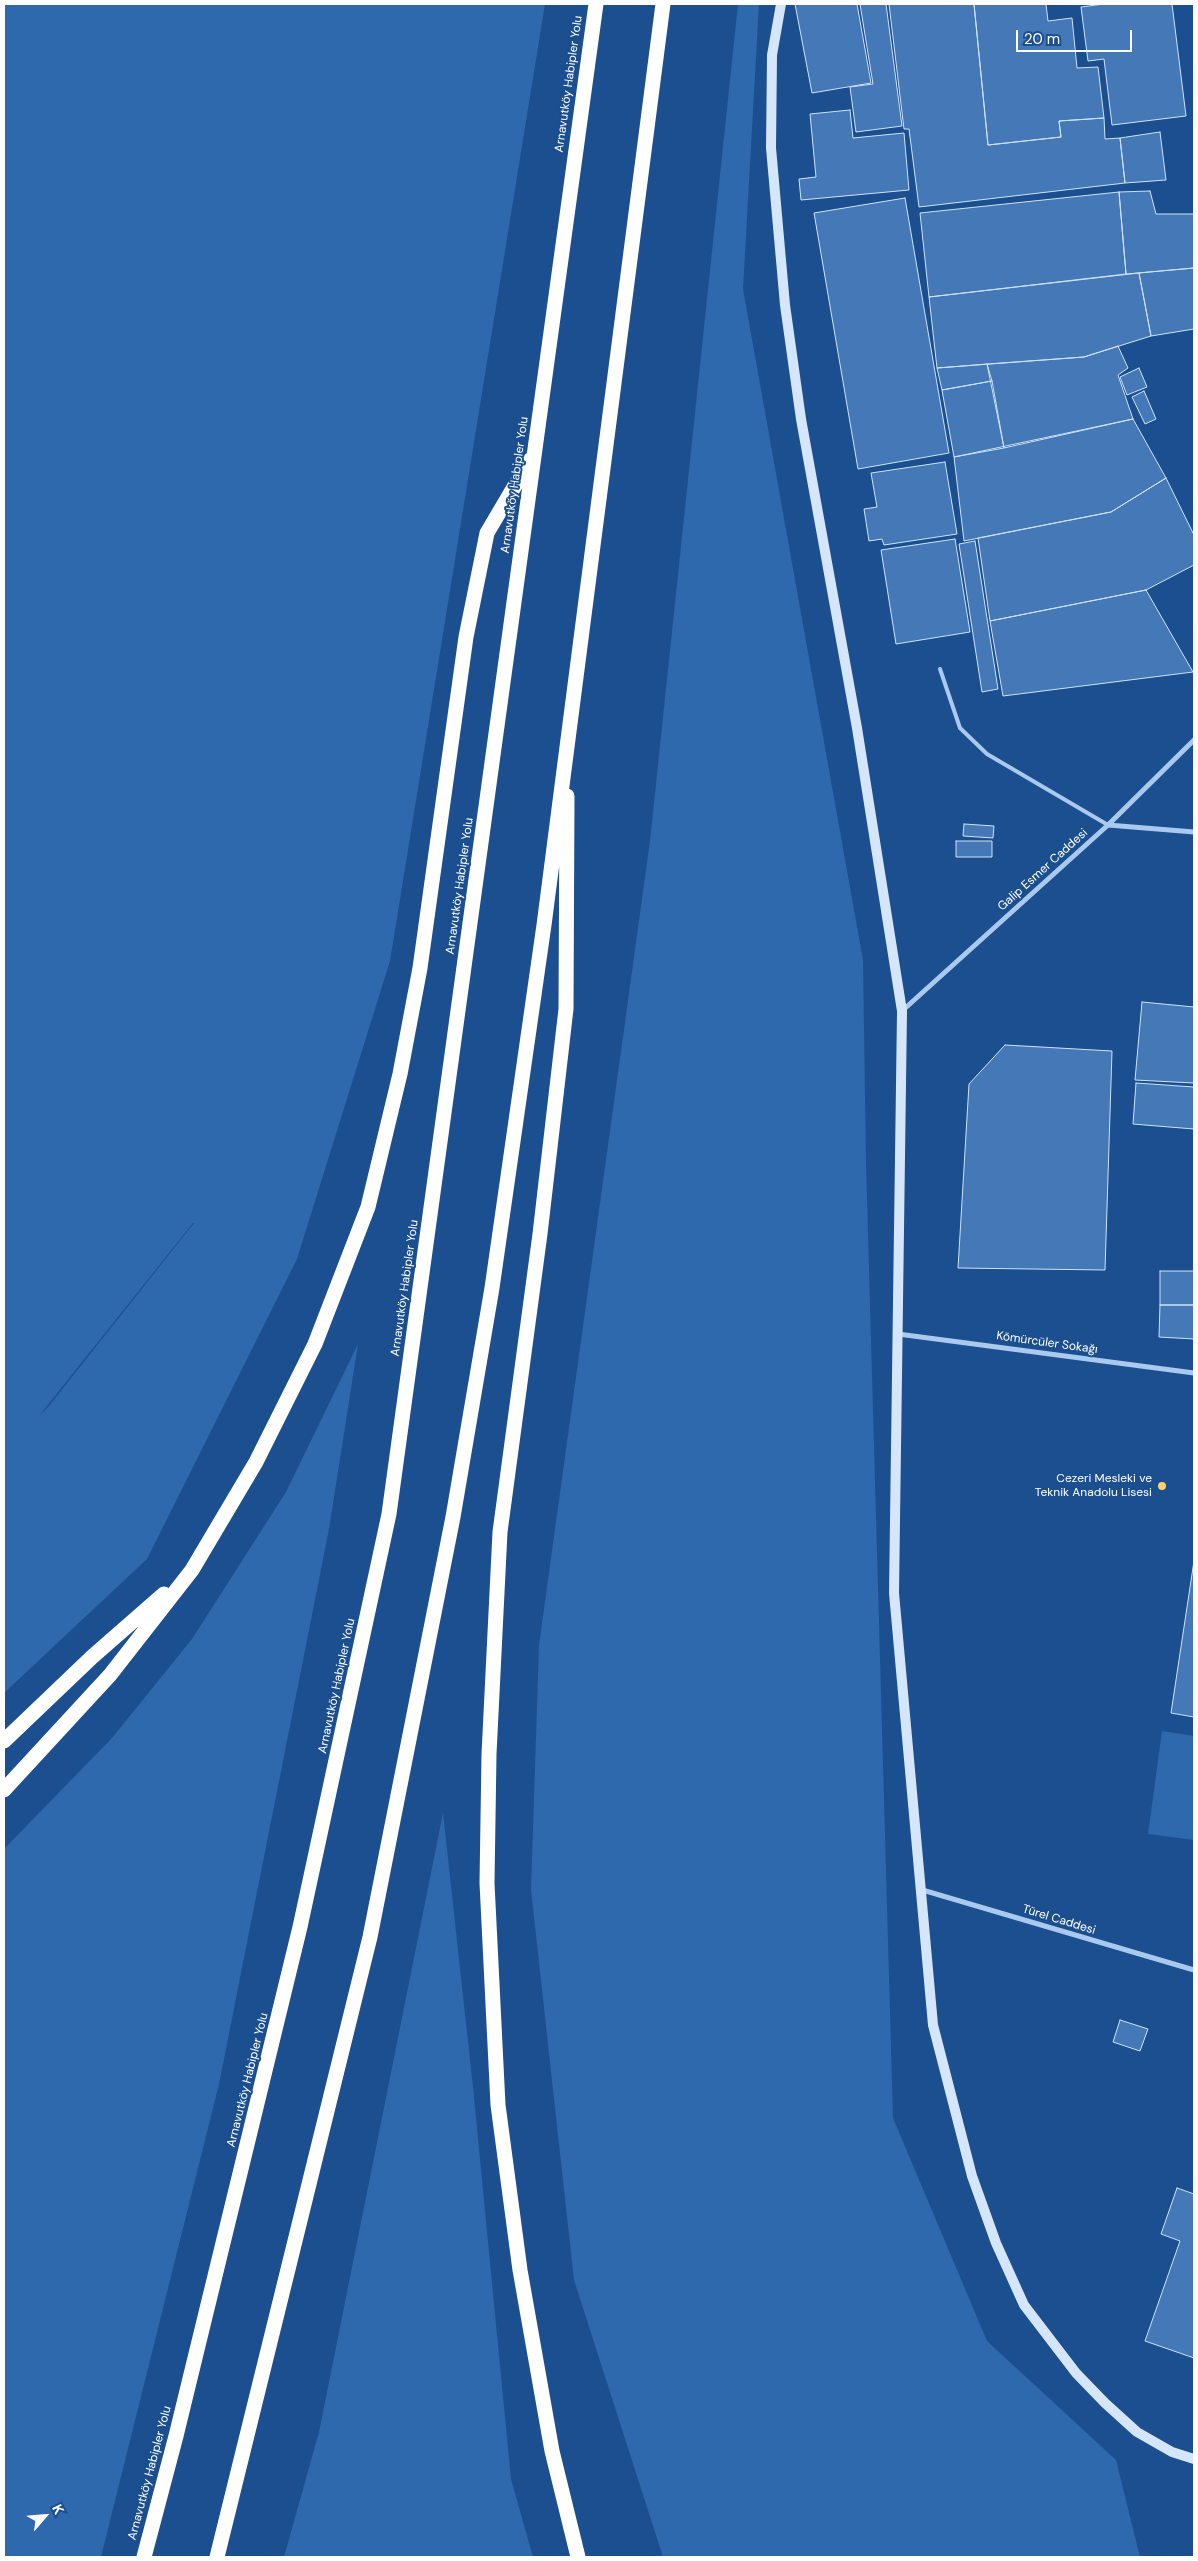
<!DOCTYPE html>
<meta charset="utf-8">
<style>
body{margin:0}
#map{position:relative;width:1198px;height:2561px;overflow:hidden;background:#1b4f8f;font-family:"DM Sans",sans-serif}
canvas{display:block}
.frame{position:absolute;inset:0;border:5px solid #fff;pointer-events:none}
.north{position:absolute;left:20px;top:2491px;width:50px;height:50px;-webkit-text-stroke:4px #1b4f8f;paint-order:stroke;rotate:63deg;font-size:14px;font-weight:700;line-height:20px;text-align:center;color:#fff}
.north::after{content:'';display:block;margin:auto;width:18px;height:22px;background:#fff;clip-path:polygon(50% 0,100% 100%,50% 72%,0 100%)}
.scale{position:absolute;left:1016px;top:30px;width:116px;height:22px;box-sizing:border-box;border:2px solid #fff;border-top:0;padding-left:6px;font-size:15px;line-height:18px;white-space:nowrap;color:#fff;-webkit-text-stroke:4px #1b4f8f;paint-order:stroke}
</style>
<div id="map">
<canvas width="1198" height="2561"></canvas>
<div class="frame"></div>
<div class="north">K</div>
<div class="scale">20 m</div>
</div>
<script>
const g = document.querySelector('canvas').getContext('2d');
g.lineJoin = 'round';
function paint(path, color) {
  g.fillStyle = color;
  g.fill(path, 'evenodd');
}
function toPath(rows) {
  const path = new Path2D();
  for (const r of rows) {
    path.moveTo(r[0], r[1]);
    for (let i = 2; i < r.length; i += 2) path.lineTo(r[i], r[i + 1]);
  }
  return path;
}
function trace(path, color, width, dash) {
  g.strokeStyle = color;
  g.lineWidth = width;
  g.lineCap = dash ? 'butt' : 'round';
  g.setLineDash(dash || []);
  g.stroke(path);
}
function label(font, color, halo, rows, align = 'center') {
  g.font = font + ' "DM Sans",sans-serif';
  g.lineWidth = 4;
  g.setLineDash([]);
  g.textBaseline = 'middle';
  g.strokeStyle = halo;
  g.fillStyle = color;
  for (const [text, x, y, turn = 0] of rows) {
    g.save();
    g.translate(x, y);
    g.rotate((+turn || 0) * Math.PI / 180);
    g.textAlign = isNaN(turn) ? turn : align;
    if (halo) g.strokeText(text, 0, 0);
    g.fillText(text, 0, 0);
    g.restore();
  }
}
paint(toPath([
 [4,4,545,4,390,961,297,1259,147,1559,4,1693],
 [194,1223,48,1407,39,1416,193,1223],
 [738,4,759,4,743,289,863,960,866,1163,893,2118,987,2341,1116,2460,1140,2557,663,2557,574,2280,531,1890,539,1645,650,841],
 [358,1344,329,1529,219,2084,101,2557,4,2557,4,1849,112,1738,192,1639,286,1492],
 [1162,1731,1194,1736,1194,1840,1148,1834],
 [443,1813,473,2087,511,2479,533,2557,284,2557,319,2432]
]), '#2e69ad');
const building = toPath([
 [795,4,857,4,871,83,812,93,795,4],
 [860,4,886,4,902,126,856,132,850,87,873,84,860,4],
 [889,4,974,4,988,145,1061,137,1059,121,1104,118,1105,139,1120,138,1125,183,919,207,909,129,904,129,889,4],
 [974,4,1046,4,1048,21,1072,18,1077,68,1098,67,1104,118,1059,121,1061,137,988,145,974,4],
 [1104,4,1172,4,1186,116,1112,125,1104,59,1088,61,1081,7,1104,4],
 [850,110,853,138,904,133,909,190,801,200,799,179,816,177,810,114,850,110],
 [1160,132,1166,180,1125,183,1120,138,1160,132],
 [1150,191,1156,214,1194,214,1194,268,1126,274,1119,192,1150,191],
 [1119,192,1126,274,929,297,920,213,1119,192],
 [905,198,949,453,858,469,814,213,905,198],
 [1194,268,1194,329,1151,336,1139,273,1194,268],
 [1139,273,1151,336,1084,357,937,368,929,297,1139,273],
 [1118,346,1128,368,1118,375,1133,419,1004,448,987,364,1084,357,1118,346],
 [987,364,992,381,942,390,937,368,987,364],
 [1139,368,1147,387,1127,395,1120,377,1139,368],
 [992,381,1004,448,954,457,942,390,992,381],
 [1144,391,1156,419,1145,424,1132,397,1144,391],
 [1133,419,1166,478,1111,512,964,541,954,457,1133,419],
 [945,462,957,534,884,545,882,539,869,541,864,509,877,507,871,473,945,462],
 [1166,478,1194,535,1194,565,1146,590,990,621,978,538,1111,512,1166,478],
 [955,539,970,632,896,644,881,550,955,539],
 [975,541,998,689,982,692,959,544,975,541],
 [1146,590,1193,672,1003,696,990,621,1146,590],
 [964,824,994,826,993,838,963,836,964,824],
 [956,841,992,841,992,857,956,857,956,841],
 [1142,1002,1194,1007,1194,1083,1135,1080,1142,1002],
 [1005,1045,1112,1051,1105,1270,958,1268,969,1084,1005,1045],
 [1136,1083,1194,1087,1194,1129,1133,1124,1136,1083],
 [1160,1271,1194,1271,1194,1305,1160,1305,1160,1271],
 [1160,1305,1194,1305,1194,1339,1159,1337,1160,1305],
 [1194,1561,1194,1717,1171,1713,1194,1561],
 [1120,2020,1148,2029,1140,2051,1113,2042,1120,2020],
 [1177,2188,1194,2194,1194,2358,1145,2341,1180,2241,1161,2234,1177,2188]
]);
paint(building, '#4478b7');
trace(building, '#cfe3fa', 1);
trace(toPath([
 [940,669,960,728,987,754,1108,825]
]), '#a9c9ee', 4);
trace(toPath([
 [1108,825,1194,832],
 [902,1011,1108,825,1194,740],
 [898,1334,1194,1373],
 [919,1889,1194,1970]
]), '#a9c9ee', 5);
trace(toPath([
 [781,4,772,55,771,148,785,305,801,419,857,728,902,1011,894,1593,933,2025,972,2176,996,2243,1024,2305,1076,2373,1105,2403,1137,2432,1172,2452,1194,2459]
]), '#d6e6fa', 10);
trace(toPath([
 [567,796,566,1009,540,1234,500,1532,489,1754,487,1883,498,2105,520,2270,552,2451,578,2557],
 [4,1741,92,1657,164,1594],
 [4,1790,110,1675,192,1570,256,1462,315,1344,368,1207,400,1074,420,968,466,637,487,533,530,460],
 [144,2557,176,2436,300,1927,389,1514,596,4],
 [217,2557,370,1937,453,1517,492,1288,544,925,663,4]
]), '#fff', 15);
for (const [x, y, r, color] of [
 [1162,1486,5,"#ffd166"]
]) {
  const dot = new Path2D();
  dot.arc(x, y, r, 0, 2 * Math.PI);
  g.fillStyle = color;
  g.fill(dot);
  trace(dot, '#1b4f8f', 2);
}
label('12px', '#fff', '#1b4f8f', [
 ["Arnavutköy Habipler Yolu",569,84,-82],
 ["Arnavutköy Habipler Yolu",515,485,-82],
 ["Galip Esmer Caddesi",1043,870,-42],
 ["Arnavutköy Habipler Yolu",460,886,-82],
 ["Arnavutköy Habipler Yolu",405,1288,-82],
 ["Kömürcüler Sokağı",1047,1343,8],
 ["Arnavutköy Habipler Yolu",337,1686,-78],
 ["Türel Caddesi",1059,1920,17],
 ["Arnavutköy Habipler Yolu",248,2080,-76],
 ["Arnavutköy Habipler Yolu",150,2473,-75]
]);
label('12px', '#fff', '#1b4f8f', [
 ["Cezeri Mesleki ve",1152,1479],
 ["Teknik Anadolu Lisesi",1152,1493]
], 'right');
</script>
